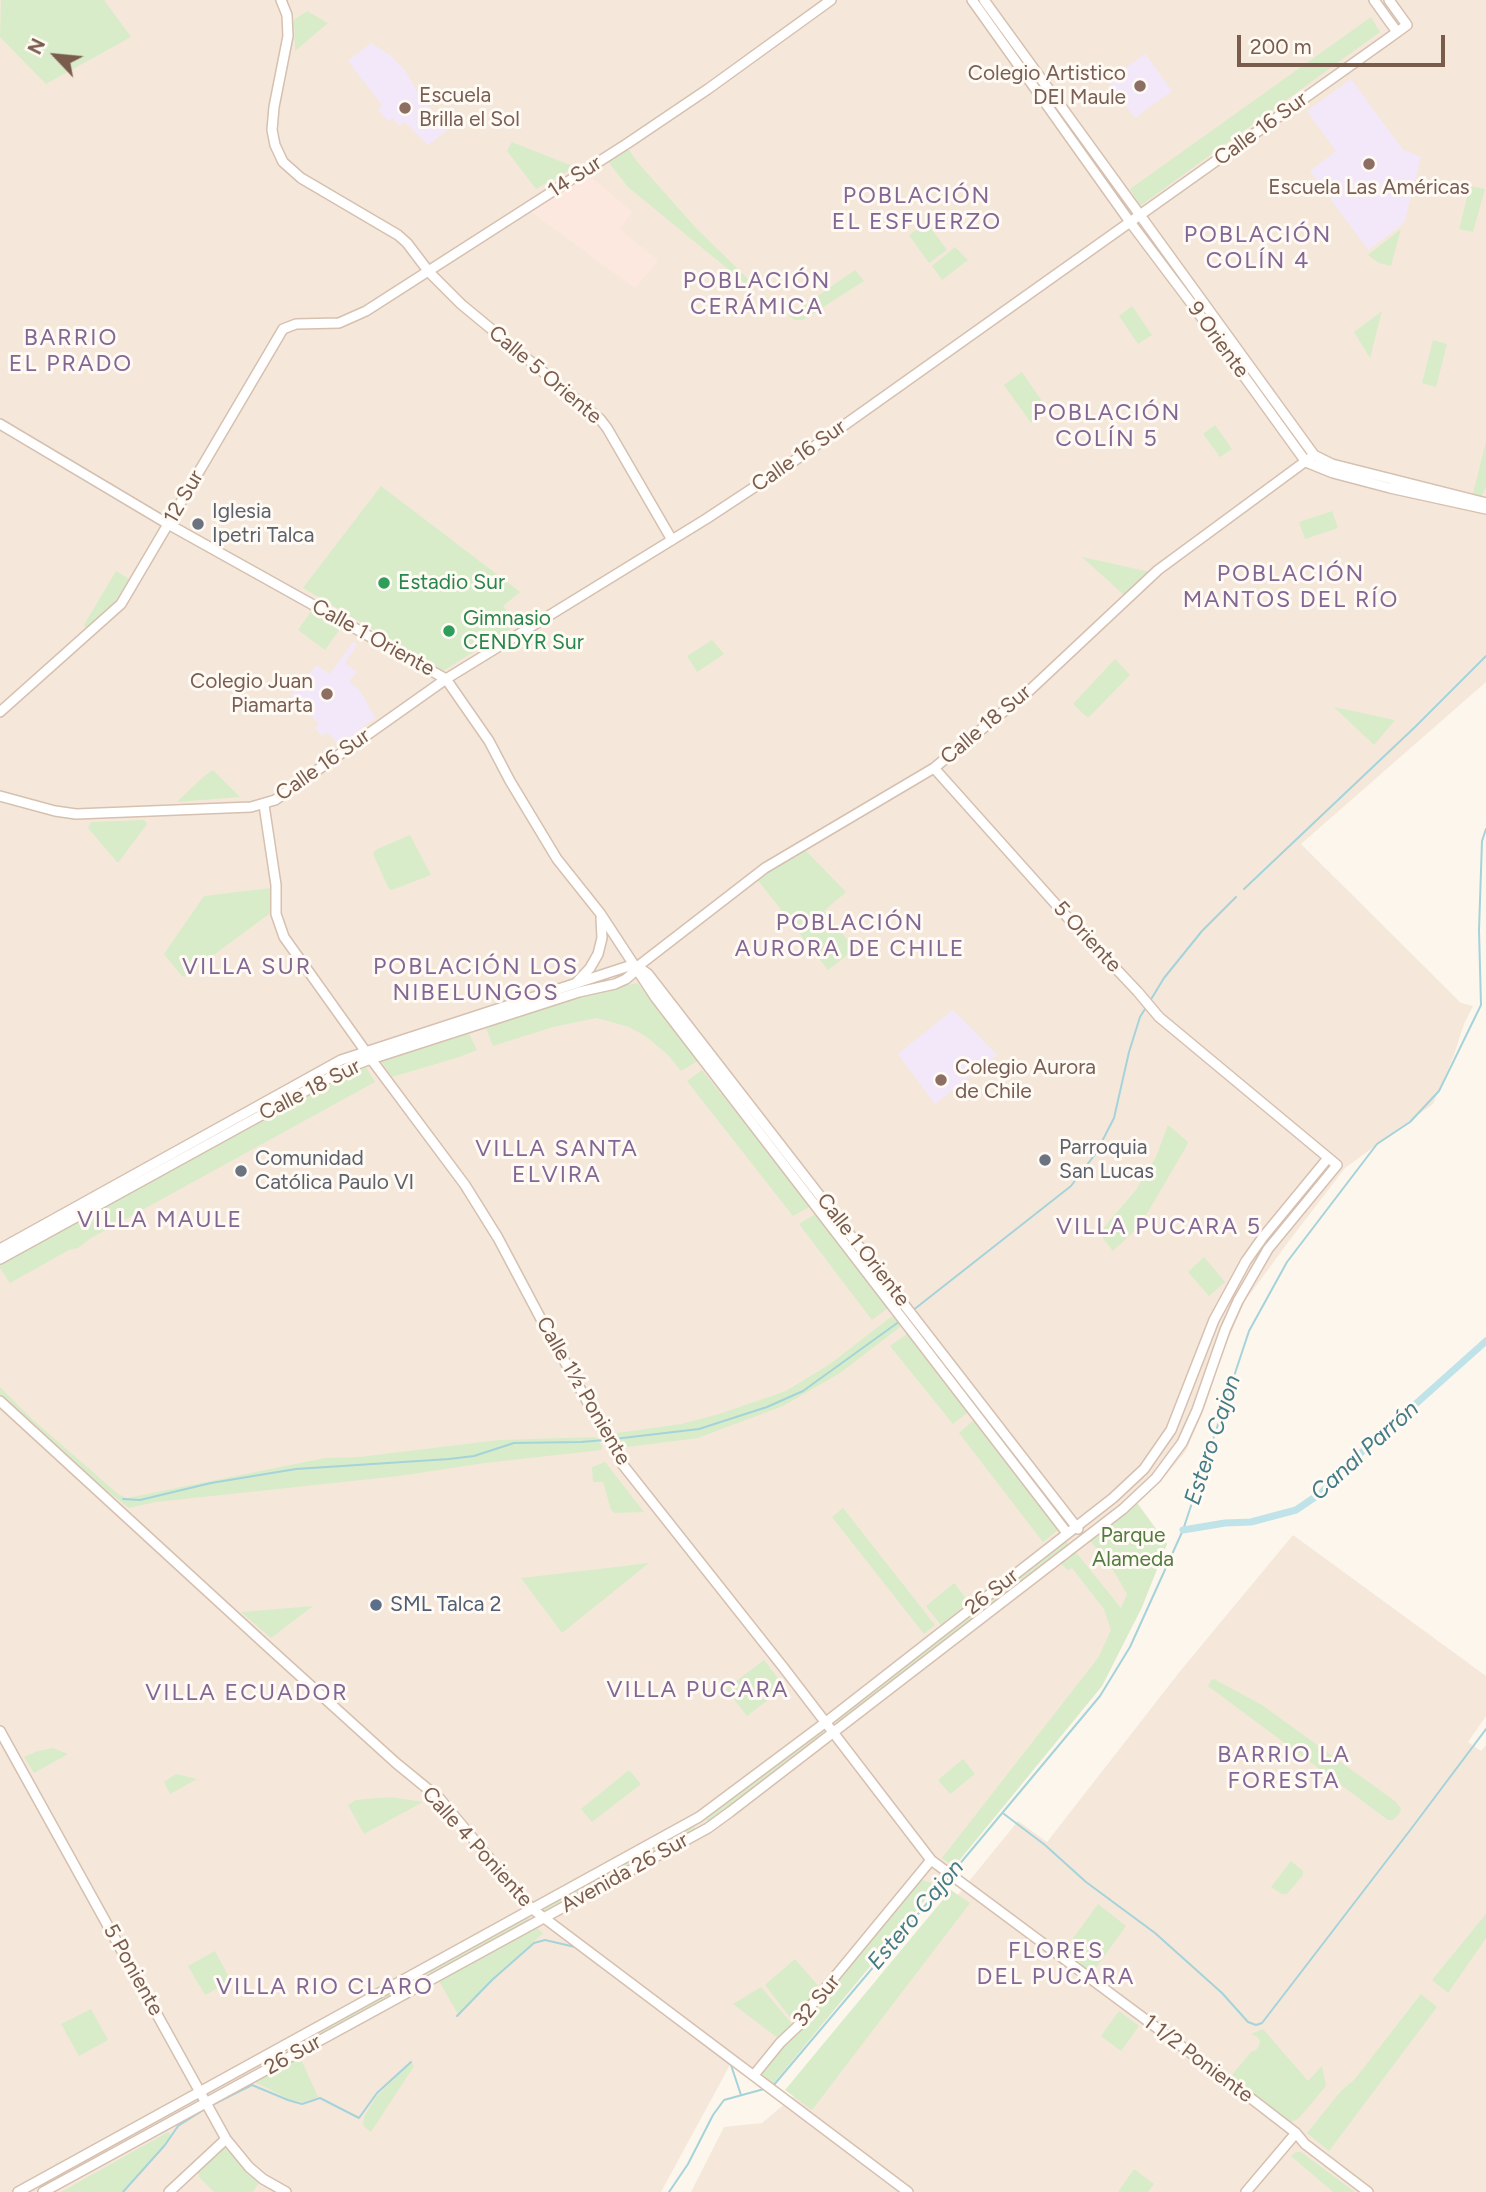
<!DOCTYPE html>
<meta charset="utf-8">
<style>
body{margin:0}
#map{position:relative;width:1486px;height:2192px;overflow:hidden;background:#fdf6ec;font-family:Figtree,sans-serif}
canvas{display:block}
.north{position:absolute;left:21px;top:21px;width:70px;height:70px;-webkit-text-stroke:5px #fffaf3;paint-order:stroke;rotate:296deg;font-size:19px;font-weight:700;line-height:28px;text-align:center;color:#7a5c4d}
.north::after{content:'';display:block;margin:auto;width:24px;height:32px;background:#7a5c4d;clip-path:polygon(50% 0,100% 100%,50% 72%,0 100%)}
.scale{position:absolute;left:1237px;top:35px;width:208px;height:32px;box-sizing:border-box;border:4px solid #7a5c4d;border-top:0;padding-left:9px;font-size:21px;line-height:24px;white-space:nowrap;color:#7a5c4d;-webkit-text-stroke:5px #fffaf3;paint-order:stroke}
</style>
<div id="map">
<canvas width="1486" height="2192"></canvas>
<div class="north">N</div>
<div class="scale">200 m</div>
</div>
<script>
const g = document.querySelector('canvas').getContext('2d');
g.lineJoin = 'round';
function paint(path, color) {
  g.fillStyle = color;
  g.fill(path, 'evenodd');
}
function toPath(rows) {
  const path = new Path2D();
  for (const r of rows) {
    path.moveTo(r[0], r[1]);
    for (let i = 2; i < r.length; i += 2) path.lineTo(r[i], r[i + 1]);
  }
  return path;
}
function trace(path, color, width, dash) {
  g.strokeStyle = color;
  g.lineWidth = width;
  g.lineCap = dash ? 'butt' : 'round';
  g.setLineDash(dash || []);
  g.stroke(path);
}
function label(font, color, halo, rows, align = 'center') {
  g.font = font + ' Figtree,sans-serif';
  g.lineWidth = 6;
  g.setLineDash([]);
  g.textBaseline = 'middle';
  g.strokeStyle = halo;
  g.fillStyle = color;
  for (const [text, x, y, turn = 0] of rows) {
    g.save();
    g.translate(x, y);
    g.rotate((+turn || 0) * Math.PI / 180);
    g.textAlign = isNaN(turn) ? turn : align;
    if (halo) g.strokeText(text, 0, 0);
    g.fillText(text, 0, 0);
    g.restore();
  }
}
paint(toPath([
 [0,0,1486,0,1486,682,1301,844,1461,1003,1473,1006,1464,1024,1454,1055,1433,1104,1345,1168,1289,1241,1245,1301,1223,1351,1206,1404,1186,1451,1164,1477,1134,1498,1167,1544,1142,1607,1102,1686,773,2084,760,2075,730,2065,661,2192,0,2192],
 [1293,1535,1486,1676,1486,1716,1468,1742,1481,1751,1486,1745,1486,2192,691,2192,724,2127,762,2123,794,2096,1018,1821,1047,1842,1181,1670]
]), '#f5e8da');
paint(toPath([
 [586,173,632,212,620,229,658,261,635,288,530,211]
]), '#fde8e0');
paint(toPath([
 [371,43,391,56,404,69,422,100,450,128,428,145,405,122,399,126,393,118,388,121,378,110,383,106,348,61],
 [1145,54,1172,91,1135,118,1108,81],
 [1351,79,1403,150,1421,157,1404,223,1368,250,1310,171,1336,151,1307,111],
 [353,642,357,644,345,663,357,672,349,681,361,692,375,718,339,745,327,732,322,736,315,728,319,724,291,696,316,665,330,674],
 [953,1010,997,1055,935,1104,898,1054]
]), '#f3e8fa');
paint(toPath([
 [1,0,104,0,131,37,46,84,0,37],
 [972,0,981,0,1308,455,1303,459],
 [307,11,328,23,295,51,294,20],
 [1371,17,1380,32,1140,206,1130,189],
 [512,142,575,167,536,189,507,151],
 [626,146,639,164,695,227,755,286,745,283,628,187,606,159],
 [1470,186,1485,189,1473,232,1459,229],
 [927,223,947,250,929,263,909,235],
 [1401,229,1391,266,1379,263,1368,255],
 [955,247,968,260,942,280,932,266],
 [855,270,864,281,803,320,795,320,789,316],
 [1132,306,1152,335,1138,344,1119,316],
 [1382,311,1370,358,1354,332],
 [1433,340,1447,344,1436,387,1422,383],
 [1022,372,1048,410,1031,423,1004,385],
 [1215,425,1232,449,1220,457,1203,434],
 [1486,442,1486,487,1480,499,1476,497,1473,493],
 [381,486,520,592,503,606,517,625,443,671,303,588],
 [1332,511,1338,528,1305,539,1299,522],
 [1082,557,1150,572,1124,595],
 [116,571,129,579,114,603,87,629,84,625],
 [312,610,339,630,325,650,298,630],
 [712,640,724,654,697,672,687,656],
 [1115,659,1130,675,1088,718,1073,704],
 [1334,707,1395,720,1374,745],
 [213,770,240,797,177,802,201,779],
 [144,820,147,824,118,863,88,828,91,822],
 [410,835,431,875,392,890,389,889,373,854,375,850],
 [804,849,846,892,824,911,855,949,828,970,757,879],
 [271,888,273,911,184,977,182,976,164,954,204,896],
 [637,983,699,1060,681,1071,669,1056,647,1037,629,1027,604,1020,596,1018,553,1027,493,1046,486,1028,578,996],
 [469,1034,477,1050,459,1057,392,1077,381,1061],
 [366,1067,375,1082,91,1238,78,1248,69,1250,10,1283,0,1268,0,1264,210,1150,329,1083],
 [702,1070,811,1206,793,1216,687,1081],
 [1168,1125,1188,1142,1186,1147,1148,1212,1133,1232,1113,1251,1099,1233,1136,1190,1156,1157],
 [817,1213,889,1307,872,1320,799,1224],
 [1204,1257,1225,1282,1209,1296,1188,1272],
 [891,1317,895,1317,902,1323,900,1327,840,1373,783,1406,698,1438,620,1448,617,1433,681,1424,719,1414,786,1391,830,1364],
 [907,1334,968,1412,953,1424,890,1346],
 [0,1387,32,1419,118,1494,127,1498,325,1458,359,1457,499,1440,594,1437,597,1438,602,1447,601,1450,485,1463,399,1476,156,1502,129,1508,101,1486,6,1403,0,1395],
 [974,1420,1059,1529,1043,1542,959,1433],
 [605,1462,644,1512,615,1513,611,1510,603,1482,593,1482,592,1467],
 [1133,1498,1167,1544,1142,1607,1102,1686,954,1867,942,1858,1098,1658,1111,1630,1104,1609,1072,1568,1068,1570,1060,1563,1074,1550,1121,1608,1127,1594,1115,1573,1086,1535],
 [843,1508,935,1625,924,1634,832,1517],
 [1066,1540,1068,1543,1067,1546,842,1722,836,1721,835,1719],
 [649,1563,562,1633,521,1578,582,1571],
 [954,1583,969,1602,941,1625,926,1606],
 [313,1606,271,1638,241,1612],
 [764,1660,785,1687,747,1716,726,1689],
 [1214,1679,1262,1705,1396,1802,1401,1809,1399,1814,1393,1820,1388,1820,1208,1686,1211,1680],
 [819,1731,822,1731,824,1734,710,1823,708,1822,706,1820,707,1816],
 [53,1748,68,1754,34,1773,24,1757,38,1751],
 [963,1759,975,1774,950,1794,938,1780],
 [629,1770,641,1784,592,1822,581,1809],
 [176,1774,185,1776,197,1779,170,1794,164,1782],
 [390,1797,423,1802,364,1834,348,1805,356,1800],
 [691,1825,695,1826,694,1832,546,1912,541,1910,541,1908],
 [1291,1861,1303,1871,1303,1875,1287,1894,1282,1894,1271,1887],
 [922,1880,937,1885,773,2084,760,2075],
 [951,1890,970,1903,812,2110,785,2090],
 [1098,1904,1126,1926,1092,1973,1064,1951],
 [1486,1914,1486,1938,1448,1993,1432,1980],
 [528,1915,530,1921,434,1974,429,1973,428,1970],
 [535,1927,543,1933,458,2014,439,1981],
 [215,1951,231,1981,205,1995,188,1966],
 [795,1959,820,1988,792,2020,765,1985],
 [422,1973,425,1977,424,1979,310,2042,306,2039,308,2036],
 [761,1987,792,2024,779,2039,733,2004],
 [1421,1994,1437,2007,1329,2151,1307,2133,1341,2091,1355,2079],
 [91,2009,108,2040,79,2056,61,2024],
 [1119,2011,1139,2026,1121,2051,1101,2036],
 [1263,2029,1308,2081,1322,2066,1326,2086,1298,2119,1291,2122,1231,2076,1252,2051,1256,2050,1259,2046,1260,2041,1257,2037,1251,2034],
 [299,2055,318,2097,302,2102,289,2099,255,2082],
 [411,2062,414,2066,371,2132,367,2129,363,2125,364,2117,376,2097],
 [168,2132,172,2136,169,2140,122,2192,61,2192],
 [225,2142,261,2179,253,2192,214,2192,198,2176,200,2176,195,2170],
 [1296,2152,1301,2152,1355,2192,1333,2192,1291,2156],
 [1134,2169,1154,2184,1148,2192,1118,2192]
]), '#d8ecc9');
trace(toPath([
 [1244,889,1415,727,1486,656],
 [1150,1001,1164,978,1202,931,1236,897],
 [912,1311,1071,1186,1096,1153,1114,1118,1129,1052,1140,1017,1145,1009],
 [614,1439,699,1429,767,1407,803,1391,900,1321],
 [123,1499,140,1500,211,1483,296,1469,449,1459,474,1456,514,1443,581,1442,605,1440],
 [1004,1814,1045,1845,1086,1882,1155,1933,1222,1993,1248,2022,1256,2025,1262,2023,1411,1829,1486,1729],
 [953,1872,1100,1696,1130,1647,1183,1530,1249,1331,1287,1262,1377,1144,1410,1122,1439,1091,1481,1005,1479,930,1482,841,1486,829],
 [646,2000,731,2065,741,2095],
 [457,2016,492,1980,534,1943,545,1940,575,1947,631,1989],
 [773,2086,950,1876],
 [210,2106,252,2085,288,2100,302,2104,320,2098,359,2118,377,2093,411,2062],
 [123,2192,165,2145,178,2126,205,2109],
 [669,2192,688,2164,713,2115,724,2100,764,2089]
]), '#a5d3da', 2);
trace(toPath([
 [1183,1530,1225,1523,1251,1522,1296,1510,1321,1493,1344,1468,1486,1341]
]), '#bfe3e8', 7);
const secondary = toPath([
 [281,0,287,15,288,36,274,107,272,130,275,145,283,162,301,178,398,235,407,243,429,272,461,304,600,419,607,428,672,540],
 [972,0,1130,222,1194,307,1306,462,1333,473,1390,488,1486,509],
 [984,0,1314,455,1332,464,1486,503],
 [1374,0,1397,32],
 [0,424,168,524,446,679,489,741,510,781,557,859,600,913,655,997,1067,1533],
 [0,712,121,604,283,329,296,324,339,323,366,311,628,143,708,89,831,0],
 [0,796,55,811,76,814,251,807,275,800,446,679,706,519,791,463,1389,38,1407,25,1389,0],
 [264,805,276,885,276,914,284,937,371,1059,465,1185,498,1238,542,1321,623,1465,783,1667,931,1860,1235,2086,1296,2133,1305,2144,1368,2192],
 [638,967,648,974,1078,1529],
 [576,983,590,968,598,954,602,938,601,918],
 [0,1249,341,1060,629,966,637,967],
 [0,1259,347,1068,371,1059,579,992,615,984,626,979,633,973,637,967,765,868,934,768,1030,690,1158,570,1314,455],
 [0,1401,267,1646,396,1763,440,1799,531,1908,908,2192],
 [0,1731,226,2139,249,2167,263,2179,286,2192],
 [754,2075,780,2043,801,2023,809,2008,931,1860],
 [18,2192,699,1817,826,1722,1113,1498,1144,1469,1171,1430,1214,1320,1246,1261,1263,1237,1328,1158],
 [43,2192,708,1828,730,1812,1123,1509,1156,1478,1182,1443,1197,1410,1225,1330,1238,1301,1268,1249,1337,1165,1159,1017,1138,992,1069,919,934,768],
 [169,2192,226,2139],
 [1246,2192,1296,2133]
]);
trace(secondary, '#d6c0b0', 12);
trace(secondary, '#fff', 9);
for (const [x, y, r, color] of [
 [1140,86,7,"#8d6e63"],
 [405,108,7,"#8d6e63"],
 [1369,164,7,"#8d6e63"],
 [198,524,7,"#6b7280"],
 [384,583,7,"#2e9e5b"],
 [449,631,7,"#2e9e5b"],
 [327,694,7,"#8d6e63"],
 [941,1080,7,"#8d6e63"],
 [1045,1160,7,"#6b7280"],
 [241,1171,7,"#6b7280"],
 [376,1605,7,"#5c6f8a"]
]) {
  const dot = new Path2D();
  dot.arc(x, y, r, 0, 2 * Math.PI);
  g.fillStyle = color;
  g.fill(dot);
  trace(dot, '#fffaf3', 2.5);
}
label('21px', '#785e54', '#fffaf3', [
 ["Colegio Artistico",1126,74],
 ["DEl Maule",1126,98],
 ["Escuela",419,96,"left"],
 ["Brilla el Sol",419,120,"left"],
 ["Escuela Las Américas",1369,188,"center"],
 ["Colegio Juan",313,682],
 ["Piamarta",313,706],
 ["Colegio Aurora",955,1068,"left"],
 ["de Chile",955,1092,"left"]
], 'right');
label('21px', '#7a5c4d', '#fffaf3', [
 ["Calle 16 Sur",1261,129,-36],
 ["14 Sur",575,177,-33],
 ["9 Oriente",1218,340,54],
 ["Calle 5 Oriente",545,375,40],
 ["Calle 16 Sur",799,456,-35],
 ["12 Sur",184,497,-60],
 ["Calle 1 Oriente",373,638,29],
 ["Calle 18 Sur",986,725,-40],
 ["Calle 16 Sur",323,765,-35],
 ["5 Oriente",1087,937,47],
 ["Calle 18 Sur",310,1090,-27],
 ["Calle 1 Oriente",863,1250,52],
 ["Calle 1½ Poniente",583,1391,60],
 ["26 Sur",992,1592,-38],
 ["Calle 4 Poniente",477,1847,48],
 ["Avenida 26 Sur",625,1873,-29],
 ["5 Poniente",133,1970,61],
 ["32 Sur",817,2001,-51],
 ["26 Sur",293,2055,-29],
 ["1 1/2 Poniente",1198,2059,37]
]);
label('21px', '#5b616d', '#fffaf3', [
 ["Iglesia",212,512],
 ["Ipetri Talca",212,536],
 ["Parroquia",1059,1148],
 ["San Lucas",1059,1172],
 ["Comunidad",255,1159],
 ["Católica Paulo VI",255,1183]
], 'left');
label('21px', '#27864d', '#fffaf3', [
 ["Estadio Sur",398,583],
 ["Gimnasio",463,619],
 ["CENDYR Sur",463,643]
], 'left');
label('21px', '#537a41', '#fffaf3', [
 ["Parque",1133,1536],
 ["Alameda",1133,1560]
]);
label('21px', '#4e5e75', '#fffaf3', [
 ["SML Talca 2",390,1605]
], 'left');
g.letterSpacing = '2px';
label('23px', '#846695', '#fffaf3', [
 ["POBLACIÓN",917,196],
 ["EL ESFUERZO",917,222],
 ["POBLACIÓN",1258,235],
 ["COLÍN 4",1258,261],
 ["POBLACIÓN",757,281],
 ["CERÁMICA",757,307],
 ["BARRIO",71,338],
 ["EL PRADO",71,364],
 ["POBLACIÓN",1107,413],
 ["COLÍN 5",1107,439],
 ["POBLACIÓN",1291,574],
 ["MANTOS DEL RÍO",1291,600],
 ["POBLACIÓN",850,923],
 ["AURORA DE CHILE",850,949],
 ["VILLA SUR",247,967],
 ["POBLACIÓN LOS",476,967],
 ["NIBELUNGOS",476,993],
 ["VILLA SANTA",557,1149],
 ["ELVIRA",557,1175],
 ["VILLA MAULE",160,1220],
 ["VILLA PUCARA 5",1159,1227],
 ["VILLA PUCARA",698,1690],
 ["VILLA ECUADOR",247,1693],
 ["BARRIO LA",1284,1755],
 ["FORESTA",1284,1781],
 ["FLORES",1056,1951],
 ["DEL PUCARA",1056,1977],
 ["VILLA RIO CLARO",325,1987]
]);
g.letterSpacing = '0px';
label('italic 23px', '#437c86', '#fffaf3', [
 ["Estero Cajon",1213,1440,-72],
 ["Canal Parrón",1365,1451,-42],
 ["Estero Cajon",916,1915,-50]
]);
</script>
